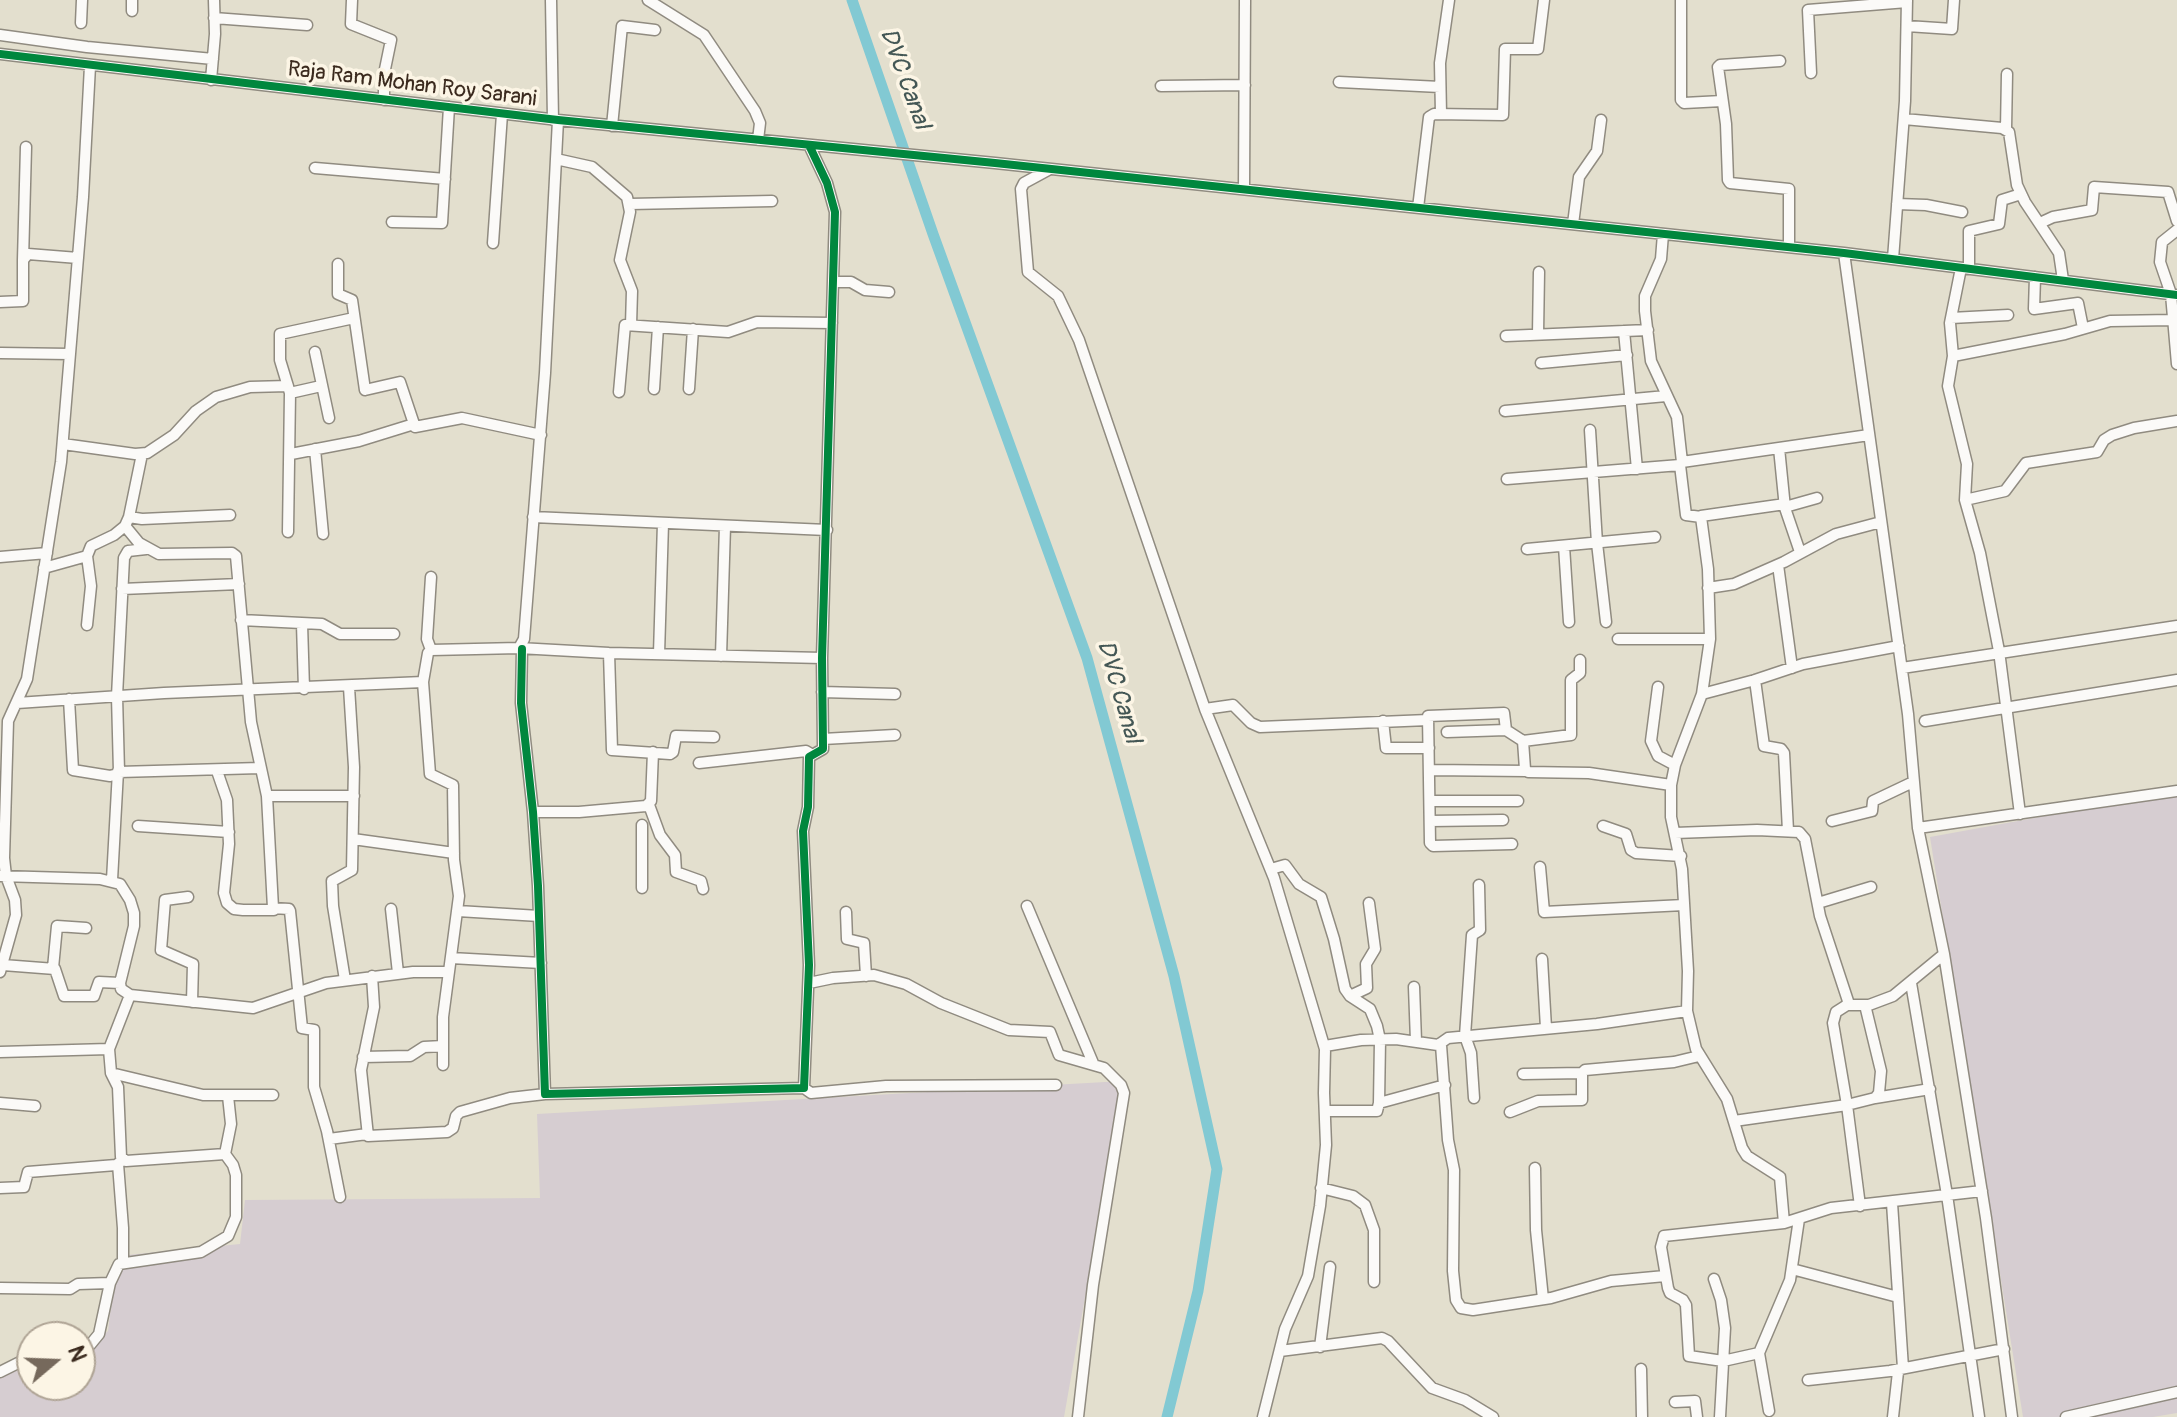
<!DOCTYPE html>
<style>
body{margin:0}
#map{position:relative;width:2177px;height:1417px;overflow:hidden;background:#e3dfce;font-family:Pangolin,sans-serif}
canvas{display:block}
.north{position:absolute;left:16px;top:1321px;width:80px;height:80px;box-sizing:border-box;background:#fcf5e5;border:2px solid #afa495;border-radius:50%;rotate:71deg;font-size:22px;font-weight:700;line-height:32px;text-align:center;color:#3b2a1e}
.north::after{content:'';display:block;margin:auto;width:28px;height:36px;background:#76695c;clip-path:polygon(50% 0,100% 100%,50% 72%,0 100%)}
</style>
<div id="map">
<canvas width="2177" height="1417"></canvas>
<div class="north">N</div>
</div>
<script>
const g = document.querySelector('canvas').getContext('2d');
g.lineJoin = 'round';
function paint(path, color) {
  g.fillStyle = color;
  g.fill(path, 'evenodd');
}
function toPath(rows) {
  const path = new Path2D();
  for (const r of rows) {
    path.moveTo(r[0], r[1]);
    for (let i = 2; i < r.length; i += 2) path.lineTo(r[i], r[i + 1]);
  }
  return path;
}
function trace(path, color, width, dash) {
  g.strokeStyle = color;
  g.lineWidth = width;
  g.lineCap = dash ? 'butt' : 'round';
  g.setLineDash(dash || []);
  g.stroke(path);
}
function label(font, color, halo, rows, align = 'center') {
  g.font = font + ' Pangolin,sans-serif';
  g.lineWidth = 7;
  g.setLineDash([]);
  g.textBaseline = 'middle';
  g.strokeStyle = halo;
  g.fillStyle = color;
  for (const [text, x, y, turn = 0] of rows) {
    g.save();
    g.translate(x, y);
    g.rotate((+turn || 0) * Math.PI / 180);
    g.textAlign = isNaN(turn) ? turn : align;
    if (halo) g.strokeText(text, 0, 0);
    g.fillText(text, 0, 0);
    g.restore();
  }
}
paint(toPath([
 [2177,792,2177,1413,2153,1417,2023,1417,1930,837],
 [1123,1081,1064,1417,0,1417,0,1373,32,1357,32,1385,80,1385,80,1353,108,1331,117,1256,240,1244,245,1200,540,1198,537,1114]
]), '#d6cdd1');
trace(toPath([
 [852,0,933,234,1087,658,1174,976,1217,1169,1198,1291,1167,1417]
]), '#82c9d3', 11);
const minor = toPath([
 [352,0,351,24,391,40,384,74,384,100],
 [551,0,553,120],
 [648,0,704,35,755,111,760,123,758,140],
 [1681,0,1681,100,1684,103,1722,101],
 [132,11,132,0],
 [214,18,307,25],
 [81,23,82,0],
 [1907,26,1952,29,1954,0],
 [0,35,87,47,213,59],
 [0,54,558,120,995,163,1844,253,2177,295],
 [1780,61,1720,65,1718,67,1726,124,1728,180,1730,183,1789,189,1789,247],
 [1811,73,1808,10,1907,2],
 [211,80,215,34,214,0],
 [1339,82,1440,87],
 [1161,86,1245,85],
 [1441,114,1440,63,1449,0],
 [1904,119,2002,128,2009,132,2017,185,2025,202,2059,253,2063,280],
 [612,126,622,26,655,30],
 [2006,129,2007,74],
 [556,159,592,167,627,197,630,212,620,260,632,291,631,325],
 [315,168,445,179],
 [1048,170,1024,183,1021,189,1028,272,1058,296,1079,340,1205,709,1274,878,1325,1049,1324,1093,1326,1145,1320,1206,1308,1276,1285,1329,1263,1417],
 [1244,189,1245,0],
 [630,204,772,201],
 [1897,204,1926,205,1962,212],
 [1418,208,1429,117,1434,114,1503,115,1505,49,1538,49,1544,0],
 [392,222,442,223,449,107],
 [2040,223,2053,217,2092,210,2094,187,2168,192,2177,221],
 [1573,224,1579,177,1597,151,1601,120],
 [2177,230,2162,242,2160,262,2171,294,2177,364],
 [1663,234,1661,259,1645,296,1645,311,1651,361,1677,417,1682,462],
 [493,243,502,114],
 [1844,253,1908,714,1918,828,1944,954,1986,1218,2012,1417],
 [1893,259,1905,101,1907,0],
 [23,260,26,147],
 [338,264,338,294,352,300,365,390,400,382,415,427,462,418,541,435],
 [1961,268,1950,323,1953,356,1948,386,1967,464,1965,500,1980,553,1999,651,2020,814],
 [1969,269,1969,231,1999,224,2002,200,2021,194],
 [2035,277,2034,309,2078,303,2083,328],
 [834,282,851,282,865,290,889,292],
 [0,302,23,301,23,260,28,254,78,258],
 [1951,318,2008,315],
 [1624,331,1637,469],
 [1538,334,1539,272],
 [1506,336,1648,330],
 [315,352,329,418],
 [0,353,70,354],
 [1953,356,2065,334,2110,321,2173,320],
 [1541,363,1627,355],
 [654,389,658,327],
 [689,389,693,329],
 [619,392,625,325,728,332,757,322,832,323],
 [290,393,321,386],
 [1505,411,1666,396],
 [1590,430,1597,543,1606,622],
 [63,444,135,454,147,453,174,435,196,411,216,397,250,387,288,386],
 [1779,448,1785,508,1800,552],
 [315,449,323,534],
 [291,454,359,441,414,424],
 [1507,479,1680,465],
 [1965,500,2005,491,2026,463,2097,452,2104,440,2112,435,2134,428,2177,421],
 [1785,507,1817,498],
 [1701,516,1785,504],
 [129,517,142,519,230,515],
 [533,517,827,530],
 [125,526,139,543,159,554,232,553,236,556,251,722,267,796,273,908,289,909,290,911,302,1028,314,1030,314,1087,327,1131,340,1197],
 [288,532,290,393,280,360,280,334,354,318],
 [1564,546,1569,622],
 [146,549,128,551,124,558,117,696,119,772,260,768],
 [1527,549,1655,537],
 [0,557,47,553],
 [1778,565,1792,668],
 [44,568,87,556],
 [431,577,427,639,431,650],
 [1708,588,1734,584,1784,562,1836,534,1881,522],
 [122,589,239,584],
 [241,620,322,624,340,634,394,634],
 [302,624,304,689],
 [87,625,91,586,87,556,91,546,114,535,125,526,129,517,142,454],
 [1618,639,1710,639],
 [519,648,609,653,822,658],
 [522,649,521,703,533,812,538,886,545,1094,804,1088,809,965,803,831,808,807,809,757,823,749,823,746,822,658,835,212,827,183,809,145],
 [609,653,612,750,670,754,673,752,676,736,714,737],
 [659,654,663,523],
 [721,656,725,526],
 [1902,668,2177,626],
 [1755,680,1764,746,1781,749,1784,753,1788,831],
 [1658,687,1651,741,1658,756,1675,765],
 [822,692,895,694],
 [1702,694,1755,680,1803,664,1899,646],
 [69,699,73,770,110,776,121,773],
 [17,703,164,693,423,682],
 [1205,709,1233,705,1251,723,1260,727,1428,720],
 [1383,721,1386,748,1429,748],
 [1925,721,2177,680],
 [1506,730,1504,713,1428,716,1430,843,1433,846,1512,844],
 [1447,732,1506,730,1523,741,1525,769,1528,772,1589,773,1671,785],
 [823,739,895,735],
 [1523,741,1571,735,1571,680,1580,673,1580,660],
 [699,763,806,751,811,754],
 [1429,770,1527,771],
 [217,771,227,800,229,844,224,893,227,903,234,909,243,910,274,910],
 [267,796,354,796],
 [1430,801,1518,801],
 [649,805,660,835,675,855,676,872,701,881,703,889],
 [533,812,579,812,646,806,651,801,653,752],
 [1430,821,1503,820],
 [1832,821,1872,811,1873,801,1913,782],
 [138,826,229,832],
 [1603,826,1626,834,1631,850,1636,853,1681,856],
 [1918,828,2177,791],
 [1675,833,1757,830,1799,832,1805,839,1820,916,1848,1001,1847,1005,1836,1012,1833,1023,1847,1105,1860,1206],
 [353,839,454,853],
 [1540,867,1544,912,1684,905],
 [1271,869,1285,865,1299,884,1321,897,1334,939,1345,989,1350,996,1370,1009,1377,1026,1380,1040,1379,1103],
 [0,876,100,879,120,884,130,900,134,913,134,926,120,983,121,989,130,995],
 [112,880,118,771],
 [642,888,642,825],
 [188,897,165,900,161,950,193,964,192,1002],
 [1818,903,1871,887],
 [1027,906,1093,1063],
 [391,909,398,973],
 [458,911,539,916],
 [846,912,847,939,864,943,866,976],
 [451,958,541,963],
 [1542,959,1546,1028],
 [3,965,55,969,64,996,94,996,99,982,120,983],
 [53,968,57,926,86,928],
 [0,972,16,915,15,900,6,876,4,858,8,721,27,679,61,462,83,197,90,66],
 [372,976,374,1007,361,1070,368,1136,447,1132,453,1128,456,1116,460,1112,510,1098,545,1094],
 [345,980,333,906,332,881,352,870,354,767,349,687],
 [809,983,833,978,874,975,906,984,941,1003,1009,1030,1050,1032,1059,1055,1104,1068,1121,1085,1124,1093,1093,1285,1078,1417],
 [1911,983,1947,1195,1979,1417],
 [1414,987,1416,1041],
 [1350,996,1367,988,1366,964,1375,949,1369,903],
 [1847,1005,1869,1005,1893,996,1944,954],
 [1441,1045,1448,1140,1454,1170,1453,1271,1456,1300,1461,1308,1473,1310,1551,1298,1611,1281,1665,1276],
 [1325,1046,1361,1040,1396,1039,1438,1045,1448,1038,1597,1024,1687,1011],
 [0,1052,109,1049],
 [363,1057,410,1056,424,1047,443,1046],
 [443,1065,443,1017,459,896,454,860,453,785,430,774,423,682,428,653,431,650,519,648,524,639,545,373,558,120],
 [111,1073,203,1095,273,1095],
 [1523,1074,1582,1073],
 [804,1088,811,1093,886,1086,1056,1085],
 [1474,1098,1471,1053,1465,1036,1472,935,1480,930,1479,885],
 [1875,1098,1930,1089],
 [0,1103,35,1106],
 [1325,1111,1377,1111,1379,1103,1445,1085],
 [1510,1112,1538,1101,1582,1100,1582,1073,1585,1070,1674,1062,1699,1056],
 [1734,1121,1847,1105,1875,1098,1879,1093,1881,1071,1865,1005],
 [329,1139,367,1134],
 [225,1154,231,1124,228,1096],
 [118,1164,123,1228,123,1262],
 [1535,1168,1536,1230,1543,1299],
 [0,1188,24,1187,28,1172,116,1165,123,1160],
 [1321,1188,1353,1196,1365,1205,1374,1230,1374,1282],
 [1892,1203,1903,1368,1898,1372,1893,1417],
 [1799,1219,1790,1280,1759,1353,1723,1361,1689,1356,1686,1305,1683,1300,1670,1293,1668,1288,1661,1247,1664,1236,1784,1223,1831,1208,1982,1191],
 [1784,1223,1780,1177,1747,1156,1742,1148,1727,1099,1696,1049,1687,1011,1688,971,1682,869,1671,817,1671,785,1675,765,1702,694,1710,639,1708,569,1701,517,1686,515,1680,465,1682,462,1869,435],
 [1792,1269,1898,1297],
 [1714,1279,1721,1300,1725,1328,1720,1417],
 [0,1288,70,1289,78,1284,110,1283],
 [80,1347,90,1345,99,1334,110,1283,119,1264,201,1252,228,1236,236,1217,236,1175,233,1165,225,1154,126,1161,121,1157,118,1087,111,1073,109,1049,130,995,253,1008,326,983,413,972,449,972],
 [1320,1347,1330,1267],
 [1280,1351,1382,1338,1388,1341,1432,1388,1465,1400,1493,1417],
 [1759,1353,1769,1411],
 [1641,1369,1642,1417],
 [0,1372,32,1356],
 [1808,1380,1890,1371,2004,1349],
 [1675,1402,1695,1401,1697,1417],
 [2066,1417,2177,1392]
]);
trace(minor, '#908b80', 13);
trace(minor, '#fbfaf8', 10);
trace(toPath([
 [0,54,558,120,995,163,1844,253,2177,295],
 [522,649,521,703,533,812,538,886,545,1094,804,1088,809,965,803,831,808,807,809,757,823,749,823,746,822,658,835,212,827,183,809,145]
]), '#00873e', 8);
label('22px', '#3b2a1e', '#fcf5e5', [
 ["Raja Ram Mohan Roy Sarani",412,85,7]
]);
label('italic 24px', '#445755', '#fcf5e5', [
 ["DVC Canal",904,79,70],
 ["DVC Canal",1118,692,74]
]);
</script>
